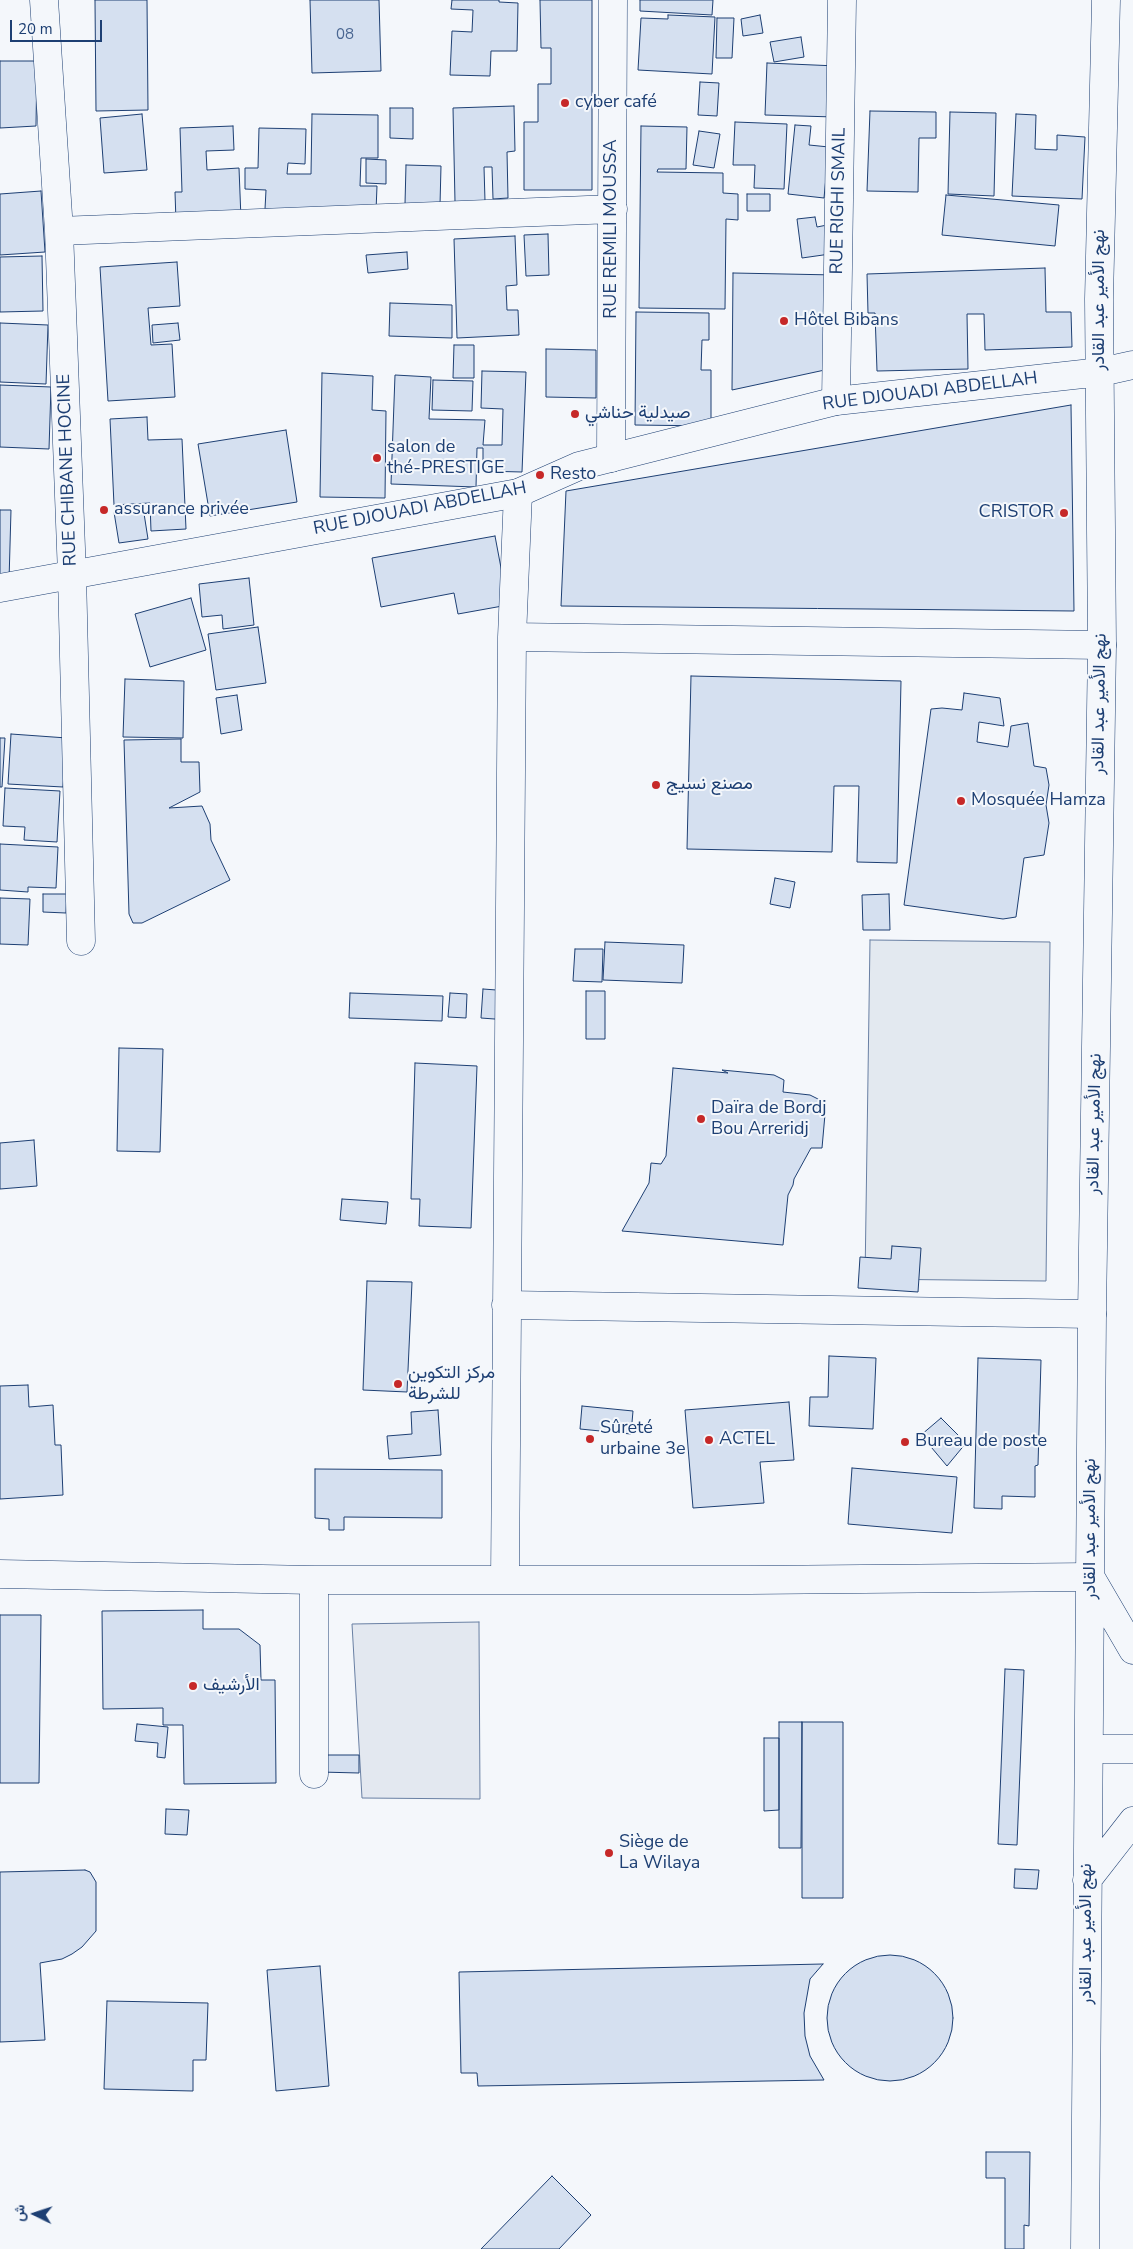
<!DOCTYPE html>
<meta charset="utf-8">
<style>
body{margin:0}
#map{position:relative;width:1133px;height:2249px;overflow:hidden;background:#f4f7fb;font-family:"Nunito Sans",Vazirmatn,sans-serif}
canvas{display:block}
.north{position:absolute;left:10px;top:2189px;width:50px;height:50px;-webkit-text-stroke:4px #f4f7fb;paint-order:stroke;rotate:274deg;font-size:14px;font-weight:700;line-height:20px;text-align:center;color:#1d3f73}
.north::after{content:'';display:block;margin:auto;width:18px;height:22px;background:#1d3f73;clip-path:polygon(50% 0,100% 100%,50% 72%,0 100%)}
.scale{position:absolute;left:10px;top:20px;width:92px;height:22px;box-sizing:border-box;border:2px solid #1d3f73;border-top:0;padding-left:6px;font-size:15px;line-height:18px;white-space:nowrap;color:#1d3f73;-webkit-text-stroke:4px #f4f7fb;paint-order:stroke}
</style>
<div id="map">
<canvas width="1133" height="2249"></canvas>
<div class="north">ش</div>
<div class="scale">20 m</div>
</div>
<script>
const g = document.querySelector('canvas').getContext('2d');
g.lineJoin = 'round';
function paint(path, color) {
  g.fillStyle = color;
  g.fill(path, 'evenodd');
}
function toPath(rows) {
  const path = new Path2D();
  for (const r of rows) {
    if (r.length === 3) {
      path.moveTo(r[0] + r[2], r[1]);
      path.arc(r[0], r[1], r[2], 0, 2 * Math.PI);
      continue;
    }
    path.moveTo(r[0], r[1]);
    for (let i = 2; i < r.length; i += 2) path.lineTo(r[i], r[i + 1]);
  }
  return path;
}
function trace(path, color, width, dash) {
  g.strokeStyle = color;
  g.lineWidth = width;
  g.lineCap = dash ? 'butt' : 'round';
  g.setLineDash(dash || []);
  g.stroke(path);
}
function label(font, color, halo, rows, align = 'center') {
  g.font = font + ' "Nunito Sans",Vazirmatn,sans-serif';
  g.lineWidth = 4;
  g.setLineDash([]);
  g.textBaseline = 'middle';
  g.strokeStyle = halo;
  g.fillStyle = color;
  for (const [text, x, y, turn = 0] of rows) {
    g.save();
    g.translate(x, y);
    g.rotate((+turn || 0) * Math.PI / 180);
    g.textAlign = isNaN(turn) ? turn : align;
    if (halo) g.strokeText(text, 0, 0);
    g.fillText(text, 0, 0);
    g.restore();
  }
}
const green = toPath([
 [870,940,1050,942,1046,1281,865,1279,870,940]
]);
paint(green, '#e3e9f0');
trace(green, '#687fa3', 1);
const parking = toPath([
 [479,1622,480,1799,362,1798,352,1624,479,1622]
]);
paint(parking, '#e3e8f0');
trace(parking, '#687fa3', 1);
const building = toPath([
 [95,0,147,0,148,110,96,111,95,0],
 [310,0,379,0,381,71,312,73,310,0],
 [452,0,499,0,499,2,518,3,517,51,491,51,490,76,450,75,452,31,472,32,473,10,451,9,452,0],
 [540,0,592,0,592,190,524,190,524,122,538,122,538,84,551,84,551,48,541,48,540,0],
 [640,0,713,0,712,15,640,11,640,0],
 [668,15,715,17,712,74,638,70,641,18,668,19,668,15],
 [760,15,763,33,743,36,741,19,760,15],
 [717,18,734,18,732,58,716,58,717,18],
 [801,37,804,57,774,62,770,42,801,37],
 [0,61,37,61,36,126,0,128,0,61],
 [767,63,837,66,835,117,765,115,767,63],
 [700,82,719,83,717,116,698,115,700,82],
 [514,106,515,151,507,152,508,198,493,199,492,167,484,167,485,201,455,202,453,108,514,106],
 [390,108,413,108,413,139,390,138,390,108],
 [870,111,936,112,936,138,919,138,918,192,867,191,870,111],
 [950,112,996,113,994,196,948,194,950,112],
 [142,114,147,170,104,173,100,118,142,114],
 [312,114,378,115,378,158,361,158,360,186,377,186,376,211,265,209,266,190,245,189,245,168,258,168,259,128,306,129,305,164,288,163,287,174,311,174,312,114],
 [1016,114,1036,115,1035,149,1057,150,1057,135,1085,137,1082,199,1012,196,1016,114],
 [735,122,787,124,784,189,754,188,755,165,733,165,735,122],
 [795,125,811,126,809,145,829,147,824,198,788,194,795,125],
 [233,126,234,150,206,151,207,170,239,168,241,219,176,222,175,192,182,192,180,128,233,126],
 [641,126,687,127,686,169,658,169,657,172,723,173,723,193,738,194,738,220,726,219,725,309,639,308,641,126],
 [699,131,720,134,714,168,693,165,699,131],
 [366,159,386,160,386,184,366,183,366,159],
 [406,165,441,166,440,205,405,204,406,165],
 [41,191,45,252,0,255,0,194,41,191],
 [747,194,770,194,770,211,747,211,747,194],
 [946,195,1059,205,1055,246,942,235,946,195],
 [815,217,817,227,827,225,830,254,802,258,797,219,815,217],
 [548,234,549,275,526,276,524,235,548,234],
 [515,236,517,285,506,286,507,310,518,310,519,335,457,338,454,239,515,236],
 [407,252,408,269,368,273,366,255,407,252],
 [42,256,43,311,0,312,0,257,42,256],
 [177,262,180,306,148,308,151,345,172,344,175,397,108,401,100,267,177,262],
 [1045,268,1046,312,1071,312,1072,347,985,350,984,314,967,314,968,369,877,371,875,313,868,313,867,274,1045,268],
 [733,273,836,275,834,368,732,390,733,273],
 [390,303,452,305,452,338,389,336,390,303],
 [636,312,709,313,709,340,702,340,701,370,711,370,711,426,635,425,636,312],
 [0,323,48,325,46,384,0,382,0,323],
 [178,323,180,340,153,343,152,325,178,323],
 [454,345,474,345,474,378,453,378,454,345],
 [546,349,596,350,596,398,546,397,546,349],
 [482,371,526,372,522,472,483,471,483,448,477,448,476,487,391,484,395,375,431,377,429,419,485,420,483,445,502,445,503,409,481,408,482,371],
 [322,373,373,376,372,410,386,411,385,498,320,497,322,373],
 [433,380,473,381,472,411,432,410,433,380],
 [0,385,51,387,49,449,0,447,0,385],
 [1071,405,1074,611,561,606,566,491,1071,405],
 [147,417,148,440,182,439,186,529,151,531,150,503,114,505,110,419,147,417],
 [286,430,297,502,210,516,198,444,286,430],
 [143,507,148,539,119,543,114,512,143,507],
 [0,510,11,510,9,581,0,581,0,510],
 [495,536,508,605,458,614,454,593,381,607,372,558,495,536],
 [249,578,254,625,223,629,222,615,202,617,199,584,249,578],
 [191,598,206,650,150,667,135,614,191,598],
 [258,627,266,683,216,690,208,634,258,627],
 [691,676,901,681,897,863,857,862,859,786,834,786,832,852,687,849,691,676],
 [125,679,184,681,183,738,123,737,125,679],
 [964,693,1000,698,1004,726,979,722,977,742,1008,747,1011,726,1028,723,1034,766,1046,768,1049,785,1046,805,1049,823,1044,855,1024,858,1016,917,1003,919,904,905,931,709,942,708,962,710,964,693],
 [237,695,242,730,221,734,216,698,237,695],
 [11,734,67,738,63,787,8,784,11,734],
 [0,738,5,738,2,787,0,787,0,738],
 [181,739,181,762,199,762,200,792,169,808,202,806,210,824,211,840,230,880,142,923,133,923,129,914,124,740,181,739],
 [5,788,60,791,57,842,24,840,25,827,3,826,5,788],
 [0,844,58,847,56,888,28,887,28,892,0,890,0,844],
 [775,878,795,882,790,908,770,904,775,878],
 [43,894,67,894,66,913,43,912,43,894],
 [889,894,890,930,863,930,862,895,889,894],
 [0,898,30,899,28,945,0,944,0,898],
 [605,942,684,945,682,983,603,980,605,942],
 [575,949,603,949,602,982,573,981,575,949],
 [483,989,510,991,508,1020,481,1018,483,989],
 [586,991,605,991,605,1039,586,1039,586,991],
 [350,993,443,996,442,1021,349,1018,350,993],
 [450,993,467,994,466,1018,448,1017,450,993],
 [119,1048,163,1049,160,1152,117,1151,119,1048],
 [415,1063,477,1066,471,1228,419,1226,420,1199,411,1199,415,1063],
 [673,1068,728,1073,722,1070,774,1075,784,1080,783,1092,810,1095,826,1103,822,1148,811,1148,794,1179,793,1185,788,1195,783,1245,622,1231,649,1183,651,1163,661,1164,666,1156,673,1068],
 [34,1140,37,1186,0,1189,0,1143,34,1140],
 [342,1199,388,1202,386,1224,340,1220,342,1199],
 [892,1246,921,1248,918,1292,858,1288,860,1257,891,1259,892,1246],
 [367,1281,412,1282,407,1392,363,1390,367,1281],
 [829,1356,876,1358,873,1429,809,1426,810,1397,828,1397,829,1356],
 [978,1358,1041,1360,1038,1465,1035,1466,1035,1497,1002,1496,1002,1509,974,1508,978,1358],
 [28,1385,29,1407,53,1405,55,1445,61,1445,63,1495,0,1499,0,1386,28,1385],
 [789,1402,794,1460,760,1462,764,1503,693,1508,685,1410,789,1402],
 [582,1406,633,1411,631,1434,580,1429,582,1406],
 [438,1410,441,1455,389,1459,387,1436,412,1434,411,1412,438,1410],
 [941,1418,966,1443,947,1466,921,1435,941,1418],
 [852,1468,957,1477,952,1533,848,1524,852,1468],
 [315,1469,442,1470,442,1518,344,1517,344,1530,329,1530,329,1519,315,1518,315,1469],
 [203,1610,203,1629,239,1629,260,1645,261,1680,275,1680,276,1783,184,1784,183,1725,163,1725,163,1708,103,1709,102,1611,203,1610],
 [0,1615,41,1615,39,1783,0,1783,0,1615],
 [1005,1669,1024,1670,1017,1845,998,1844,1005,1669],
 [779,1722,802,1722,801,1848,779,1848,779,1722],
 [802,1722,843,1722,843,1898,802,1898,802,1722],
 [137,1724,168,1727,165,1758,157,1757,158,1743,135,1741,137,1724],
 [764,1738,779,1738,779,1810,764,1811,764,1738],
 [320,1755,359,1755,359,1773,320,1772,320,1755],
 [166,1809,189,1810,187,1835,165,1834,166,1809],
 [1015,1869,1039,1870,1037,1889,1014,1888,1015,1869],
 [85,1870,90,1872,96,1882,96,1931,82,1947,72,1954,62,1959,40,1963,45,2040,0,2042,0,1872,85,1870],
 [890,2018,63],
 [823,1964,810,1979,804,2013,805,2036,810,2056,824,2080,478,2086,477,2073,461,2073,459,1972,823,1964],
 [320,1966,329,2086,276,2091,267,1970,320,1966],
 [107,2001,208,2003,206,2060,193,2060,193,2091,104,2089,107,2001],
 [986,2152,1030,2152,1029,2226,1024,2225,1024,2249,1005,2249,1005,2178,986,2178,986,2152],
 [552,2176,591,2215,559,2249,481,2249,552,2176]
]);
paint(building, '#d5e0f0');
trace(building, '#1d3f73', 1);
const minor = toPath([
 [44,0,59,231,72,575,81,941],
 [59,231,613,209],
 [836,401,842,0],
 [611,458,613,0],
 [512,637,1102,645],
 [506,1305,1092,1314],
 [0,1574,314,1580,749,1580,1090,1577],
 [314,1580,314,1774],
 [505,1580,512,637,518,493]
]);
const major = toPath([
 [0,588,518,493,579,466,836,401,1101,372,1133,365],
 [1091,1578,1133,1650],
 [1089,1749,1133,1749],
 [1087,1880,1133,1821],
 [1085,2249,1092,1314,1102,645,1099,299,1106,0]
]);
trace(minor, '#1d3f73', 29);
trace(major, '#1d3f73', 29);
trace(minor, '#f4f7fb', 28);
trace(major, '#f4f7fb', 28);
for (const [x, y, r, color] of [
 [565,103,5,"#c62828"],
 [784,321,5,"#c62828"],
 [575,414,5,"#c62828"],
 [377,458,5,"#c62828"],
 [540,475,5,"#c62828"],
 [104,510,5,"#c62828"],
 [1064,513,5,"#c62828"],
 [656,785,5,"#c62828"],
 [961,801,5,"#c62828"],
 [701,1119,5,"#c62828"],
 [398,1384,5,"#c62828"],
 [590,1439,5,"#c62828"],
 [709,1440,5,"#c62828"],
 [905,1442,5,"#c62828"],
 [193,1686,5,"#c62828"],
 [609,1853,5,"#c62828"]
]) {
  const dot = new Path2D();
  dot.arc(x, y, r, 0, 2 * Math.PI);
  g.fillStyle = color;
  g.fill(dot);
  trace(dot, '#f4f7fb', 2);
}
label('15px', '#4b6792', null, [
 ["08",345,35]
]);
label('18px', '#1d3f73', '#f4f7fb', [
 ["cyber café",575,103],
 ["Hôtel Bibans",794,321],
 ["صيدلية حناشي",585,414],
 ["salon de",387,448],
 ["thé-PRESTIGE",387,469],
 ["Resto",550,475],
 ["assurance privée",114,510],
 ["CRISTOR",1054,513,"right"],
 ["مصنع نسيج",666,785],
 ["Mosquée Hamza",971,801],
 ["Daïra de Bordj",711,1109],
 ["Bou Arreridj",711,1130],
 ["مركز التكوين",408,1374],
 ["للشرطة",408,1395],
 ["Sûreté",600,1429],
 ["urbaine 3e",600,1450],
 ["ACTEL",719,1440],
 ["Bureau de poste",915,1442],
 ["الأرشيف",203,1686],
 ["Siège de",619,1843],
 ["La Wilaya",619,1864]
], 'left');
label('18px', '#1d3f73', '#f4f7fb', [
 ["RUE RIGHI SMAIL",839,201,-89],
 ["RUE REMILI MOUSSA",612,229,-90],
 ["نهج الأمير عبد القادر",1100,300,-90],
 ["RUE DJOUADI ABDELLAH",930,392,-7],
 ["RUE CHIBANE HOCINE",68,470,-92],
 ["RUE DJOUADI ABDELLAH",420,509,-11],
 ["نهج الأمير عبد القادر",1100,704,-89],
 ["نهج الأمير عبد القادر",1095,1124,-89],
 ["نهج الأمير عبد القادر",1091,1529,-90],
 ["نهج الأمير عبد القادر",1087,1934,-90]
]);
</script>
